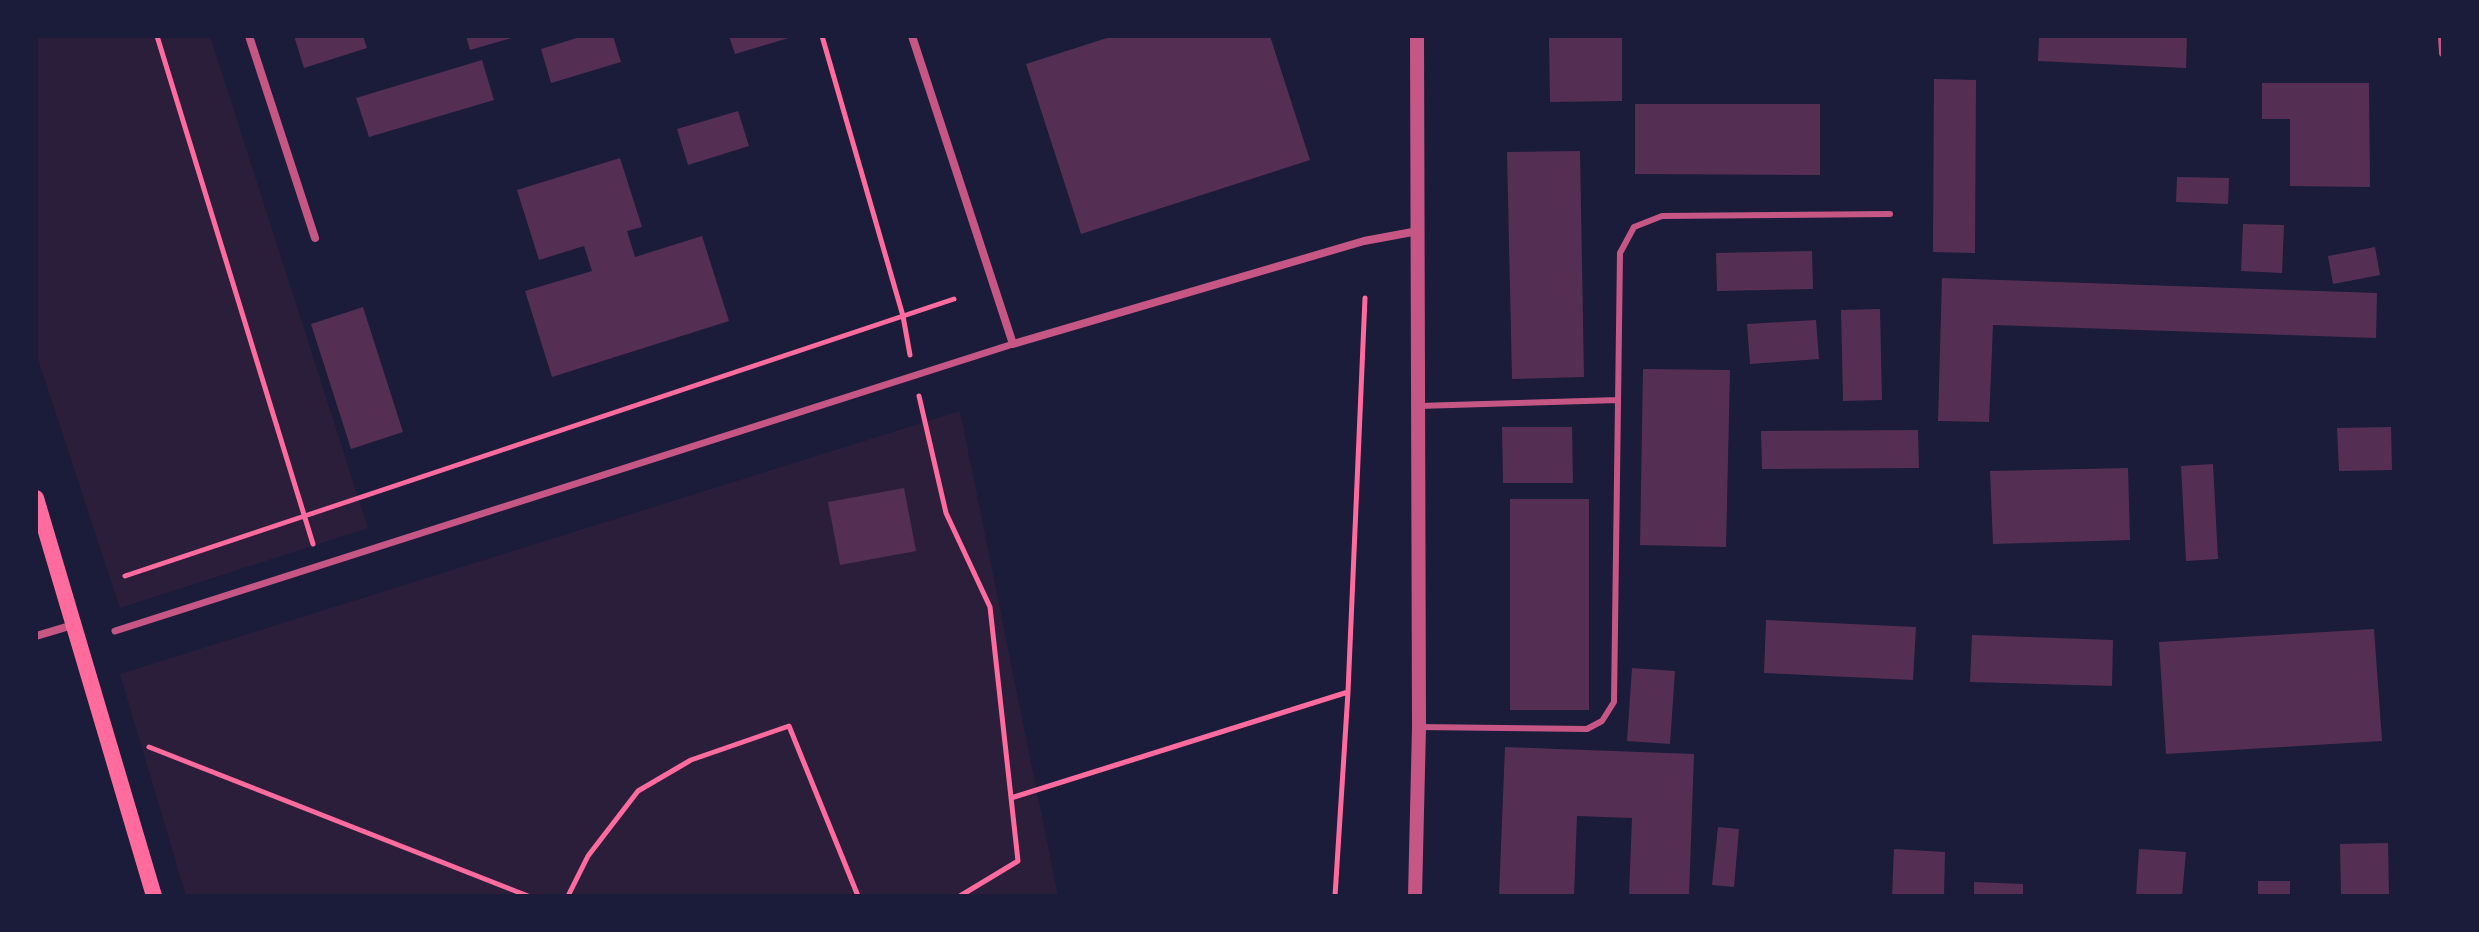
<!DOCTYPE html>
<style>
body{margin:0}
#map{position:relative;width:2479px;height:932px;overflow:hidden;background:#1b1b3a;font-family:Overpass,sans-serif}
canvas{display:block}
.frame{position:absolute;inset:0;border:38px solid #1b1b3a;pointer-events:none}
</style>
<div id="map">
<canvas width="2479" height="932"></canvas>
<div class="frame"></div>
</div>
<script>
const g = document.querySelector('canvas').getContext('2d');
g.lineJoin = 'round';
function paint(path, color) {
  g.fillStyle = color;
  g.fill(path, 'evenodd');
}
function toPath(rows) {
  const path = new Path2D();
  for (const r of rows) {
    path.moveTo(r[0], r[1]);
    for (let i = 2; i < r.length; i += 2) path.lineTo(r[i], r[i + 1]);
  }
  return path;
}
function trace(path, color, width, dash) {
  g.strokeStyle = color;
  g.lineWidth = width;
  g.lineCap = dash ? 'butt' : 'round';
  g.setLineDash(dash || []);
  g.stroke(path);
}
paint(toPath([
 [36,36,210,36,368,528,120,608,36,353],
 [960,411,1058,896,186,896,120,674]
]), '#2a1e3b');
paint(toPath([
 [294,36,363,36,367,48,304,68],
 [466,36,515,36,515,37,470,50],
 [583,36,613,36,621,62,551,83,541,49],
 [729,36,792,36,792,37,735,54],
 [1113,36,1270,36,1310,160,1081,234,1026,64],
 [1549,36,1622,36,1622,101,1550,102],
 [2039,36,2187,36,2186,68,2038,61],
 [482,60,494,100,369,137,356,98],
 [1934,79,1976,80,1975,253,1933,252],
 [2262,83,2369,83,2370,187,2290,186,2290,119,2262,119],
 [1635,104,1820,104,1820,175,1635,174],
 [738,111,749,146,688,165,677,129],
 [1580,151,1584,377,1512,379,1507,152],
 [620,158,642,227,627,231,635,257,702,236,729,321,552,377,525,291,592,271,584,246,539,260,517,190],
 [2177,177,2229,178,2228,204,2176,202],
 [2243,224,2284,225,2282,273,2241,271],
 [2375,247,2380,275,2333,284,2328,256],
 [1812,251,1813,289,1717,291,1716,253],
 [1942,278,2377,293,2376,338,1993,325,1989,422,1938,421],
 [363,307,403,432,351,449,311,324],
 [1880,309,1882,400,1843,401,1841,310],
 [1816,320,1819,359,1750,364,1747,324],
 [1643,369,1730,370,1726,547,1640,545],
 [1502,427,1572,427,1573,483,1503,483],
 [2391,427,2392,470,2339,471,2337,428],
 [1918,430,1919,468,1762,469,1761,431],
 [2213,464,2218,559,2186,561,2181,466],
 [2128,468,2130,540,1993,544,1990,471],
 [904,488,916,551,840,565,828,502],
 [1510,499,1589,499,1589,710,1510,710],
 [1766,620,1916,627,1913,680,1764,673],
 [2374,629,2382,741,2166,754,2159,642],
 [1972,635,2113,640,2112,686,1970,682],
 [1632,668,1675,671,1670,744,1627,741],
 [1505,747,1694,754,1689,896,1629,896,1632,818,1577,816,1574,896,1499,896],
 [1718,827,1739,829,1734,887,1712,885],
 [2388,843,2389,896,2341,896,2340,844],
 [1894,849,1945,852,1944,896,1892,896],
 [2139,849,2186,852,2182,896,2136,896],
 [2258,881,2290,881,2290,896,2258,896],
 [1974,882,2023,884,2023,896,1974,896]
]), '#542f53');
trace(toPath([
 [157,36,313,544],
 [822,36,903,316,910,355],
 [919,396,946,513,990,607,1018,861,960,896],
 [125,576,954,299],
 [149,747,528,896],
 [1011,798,1348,692],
 [568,896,588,856,638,791,691,760,789,726,858,896],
 [1335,896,1348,692,1365,298]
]), '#ff6b9d', 5);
trace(toPath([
 [1418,406,1618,400],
 [1419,727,1587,729,1602,721,1614,702,1620,253,1634,227,1662,216,1890,214]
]), '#c65784', 6);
trace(toPath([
 [115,631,1013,344]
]), '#c65784', 7);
trace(toPath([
 [249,36,315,238],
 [912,36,1013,344,1364,241,1418,231],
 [2442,36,2443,53],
 [36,636,73,625]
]), '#c65784', 8);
trace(toPath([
 [1415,896,1419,727,1417,36]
]), '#c65784', 14);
trace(toPath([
 [36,498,154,896]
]), '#ff6b9d', 16);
</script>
